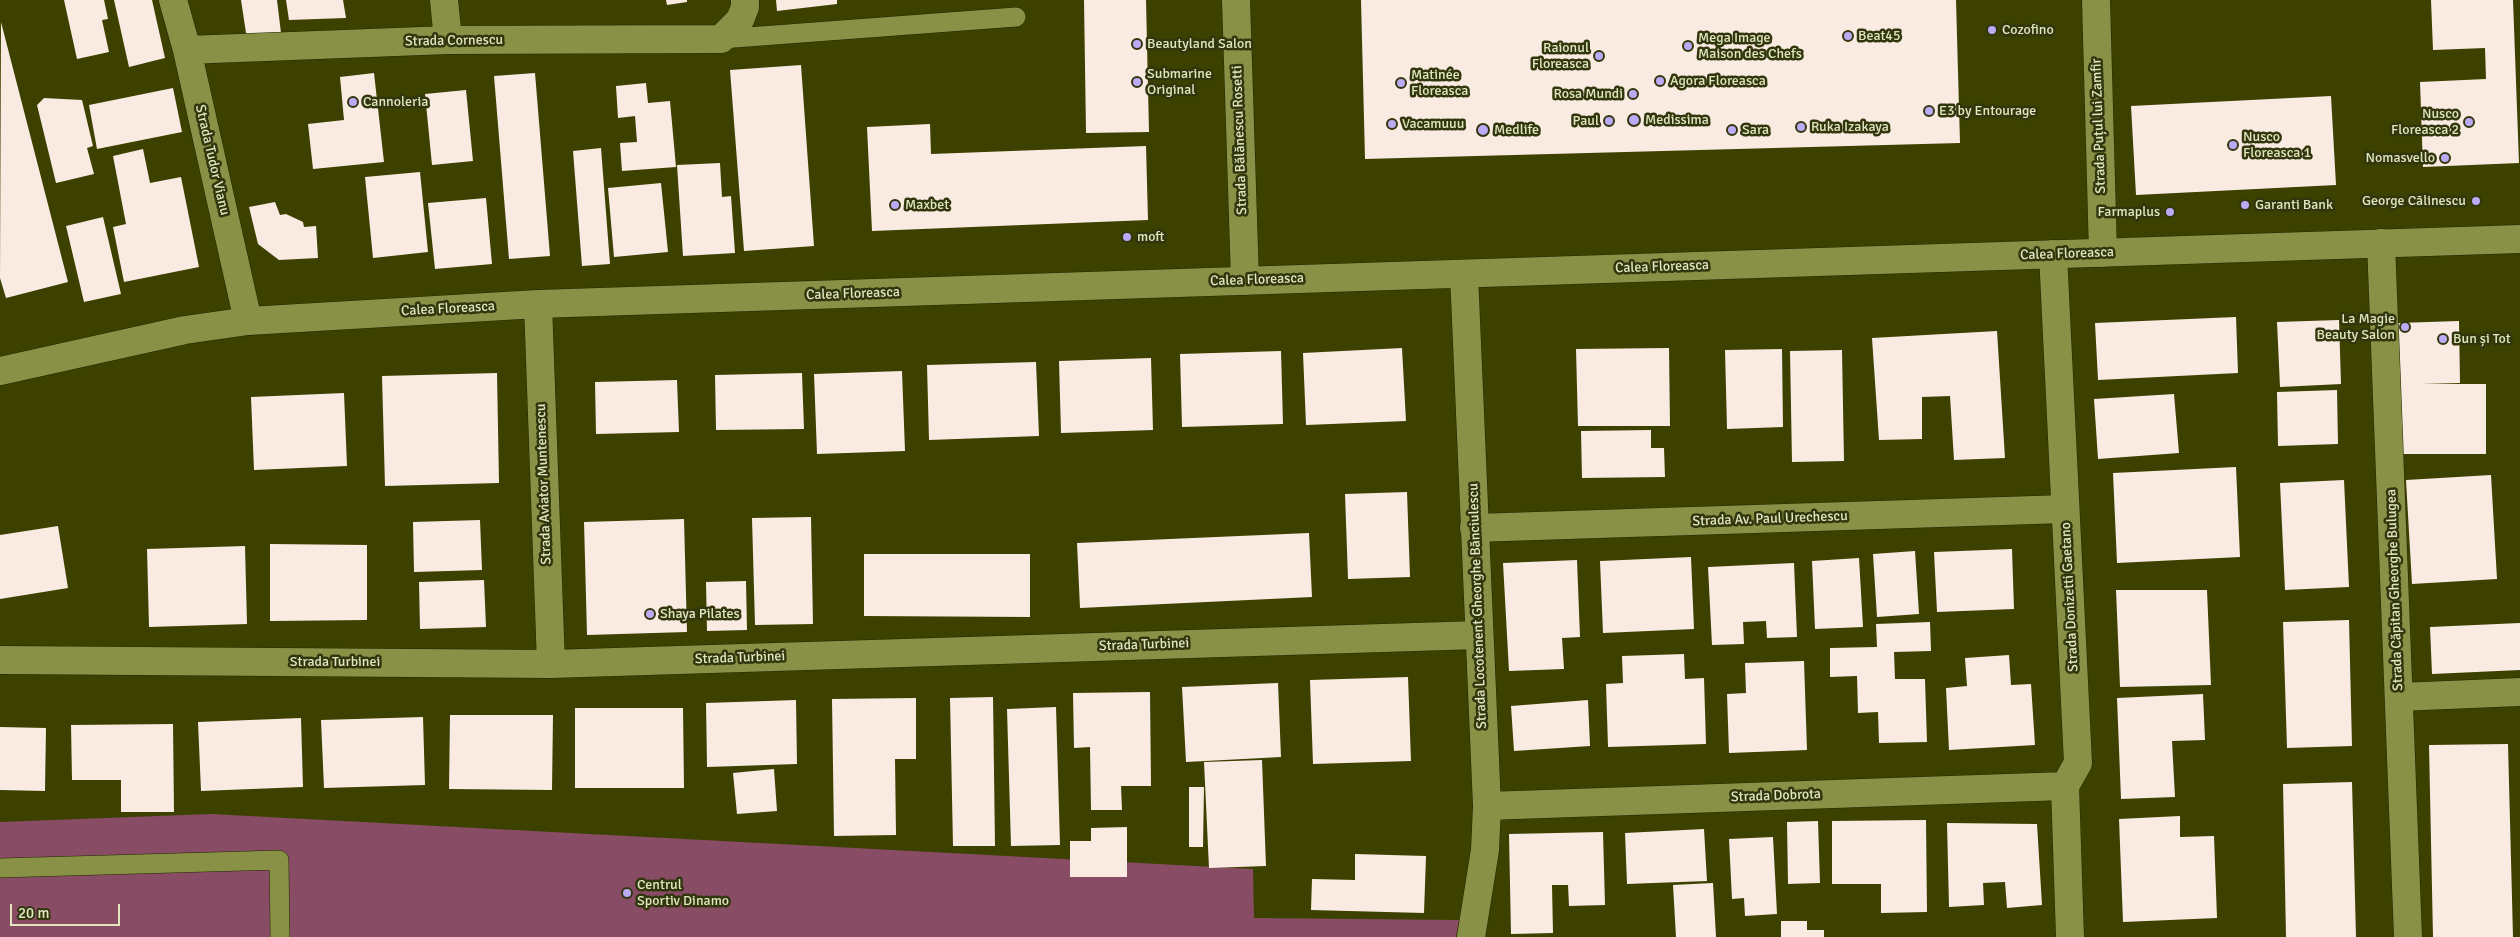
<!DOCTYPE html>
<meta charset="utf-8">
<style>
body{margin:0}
#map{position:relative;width:2520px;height:937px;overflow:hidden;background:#3c4100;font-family:Signika,sans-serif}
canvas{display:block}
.scale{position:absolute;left:10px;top:904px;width:110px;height:22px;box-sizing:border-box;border:2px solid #e0e6c0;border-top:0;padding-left:6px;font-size:15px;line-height:18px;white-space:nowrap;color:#e0e6c0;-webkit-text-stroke:4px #32360d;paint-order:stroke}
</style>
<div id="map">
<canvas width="2520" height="937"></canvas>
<div class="scale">20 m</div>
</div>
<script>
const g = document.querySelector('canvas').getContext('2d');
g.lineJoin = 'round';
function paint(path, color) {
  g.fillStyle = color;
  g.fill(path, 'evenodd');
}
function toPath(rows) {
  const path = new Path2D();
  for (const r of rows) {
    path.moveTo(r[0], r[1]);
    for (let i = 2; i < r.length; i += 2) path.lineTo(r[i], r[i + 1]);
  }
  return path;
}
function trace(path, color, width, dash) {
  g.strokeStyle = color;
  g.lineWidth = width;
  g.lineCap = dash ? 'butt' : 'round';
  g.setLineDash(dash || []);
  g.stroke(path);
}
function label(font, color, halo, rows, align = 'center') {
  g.font = font + ' Signika,sans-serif';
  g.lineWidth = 5;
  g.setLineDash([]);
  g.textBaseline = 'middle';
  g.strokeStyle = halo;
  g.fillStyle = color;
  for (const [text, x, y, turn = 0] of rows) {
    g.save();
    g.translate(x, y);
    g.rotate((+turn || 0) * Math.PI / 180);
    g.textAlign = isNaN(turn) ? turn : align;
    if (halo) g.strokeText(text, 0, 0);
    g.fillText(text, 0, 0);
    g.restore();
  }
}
paint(toPath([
 [211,814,1253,869,1254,918,1459,920,1456,937,0,937,0,822]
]), '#884c65');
paint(toPath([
 [64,0,104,0,108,19,102,20,109,52,77,59],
 [114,0,152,0,165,58,129,67],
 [241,0,277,0,281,33,252,37,246,33],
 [286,0,343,0,346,18,289,20],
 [666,0,687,0,687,2,667,5],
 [776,0,837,0,837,4,777,11],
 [1084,0,1146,0,1149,132,1086,133],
 [1361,0,1956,0,1960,143,1365,159],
 [2431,0,2513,0,2519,163,2423,167,2420,82,2486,79,2485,48,2433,50],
 [1,22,68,282,6,298,0,278],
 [801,65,814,246,744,251,730,70],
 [374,73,384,162,313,169,308,124,344,120,340,77],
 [535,73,550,256,509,259,494,76],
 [646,83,648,103,670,101,676,167,622,171,620,143,637,142,635,116,618,118,616,86],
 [173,88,182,132,97,149,89,105],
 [466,90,473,161,432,165,425,94],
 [2331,96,2336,185,2136,195,2131,106],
 [44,98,82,100,93,146,87,148,94,174,56,183,37,105],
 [930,124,931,154,1146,146,1148,220,872,231,867,127],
 [601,148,610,264,582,266,573,151],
 [143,149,150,183,181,177,199,267,124,282,113,227,126,224,113,156],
 [720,163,722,197,731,196,735,253,683,256,677,165],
 [420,172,428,252,373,258,365,177],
 [661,183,668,252,614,257,608,188],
 [486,198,492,264,435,269,428,203],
 [275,202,280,215,286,214,303,222,304,227,316,226,318,258,279,260,258,244,249,207],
 [103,217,121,294,84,302,66,226],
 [2236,317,2238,373,2098,380,2095,323],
 [2339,320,2341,384,2280,387,2277,322],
 [2459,321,2460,383,2422,384,2486,384,2486,454,2400,454,2398,323],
 [1997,331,2005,458,1954,460,1950,396,1922,397,1922,439,1879,440,1872,338],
 [1402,348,1406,421,1306,425,1303,353],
 [1669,348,1670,426,1578,426,1576,349],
 [1782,349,1783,427,1727,429,1725,350],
 [1842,350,1844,461,1792,462,1790,351],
 [1281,351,1283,424,1182,427,1180,354],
 [1151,358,1153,430,1061,433,1059,361],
 [1036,362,1039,436,929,440,927,365],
 [902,371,905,451,817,454,814,374],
 [497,373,499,483,385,486,382,376],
 [802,373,804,429,716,430,715,375],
 [677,380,679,432,596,434,595,382],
 [2337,390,2338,444,2278,446,2277,392],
 [344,393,347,466,254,470,251,397],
 [2174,394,2179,453,2098,459,2094,399],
 [1651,430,1651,448,1664,448,1665,477,1582,478,1581,431],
 [2236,467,2240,557,2117,563,2113,473],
 [2491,475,2497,579,2412,584,2406,480],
 [2344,480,2349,587,2285,590,2280,483],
 [1407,492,1410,577,1348,579,1345,494],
 [811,517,813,624,755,625,752,518],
 [684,519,687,632,587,635,584,522],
 [480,520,482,570,414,572,413,522],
 [58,526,68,588,0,599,0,535],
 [1309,533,1312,597,1080,608,1077,543],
 [270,544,367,545,367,620,270,621],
 [245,546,247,624,149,627,147,549],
 [2012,549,2014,609,1937,612,1934,552],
 [1915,551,1919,614,1877,617,1873,554],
 [864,554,1030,554,1030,617,864,616],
 [1691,557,1694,629,1603,633,1600,561],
 [1859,558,1863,627,1815,629,1812,561],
 [1577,560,1580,637,1562,638,1564,669,1509,671,1503,563],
 [1794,563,1797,637,1767,638,1766,621,1743,622,1744,644,1712,645,1708,567],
 [484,580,486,627,420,629,419,582],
 [746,581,747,630,707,631,706,582],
 [2116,590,2207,590,2211,685,2120,687],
 [2349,620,2352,746,2287,748,2283,622],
 [1930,622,1931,651,1894,652,1895,679,1925,679,1927,742,1879,743,1878,712,1858,713,1857,676,1830,677,1830,648,1877,647,1876,624],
 [2520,623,2520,670,2432,674,2430,627],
 [1684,654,1685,679,1704,678,1706,744,1608,747,1606,684,1623,683,1622,656],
 [2009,655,2011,685,2031,684,2035,745,1949,750,1946,688,1967,686,1965,658],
 [1804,661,1807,750,1729,753,1727,694,1746,693,1745,663],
 [1408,677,1411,761,1313,764,1310,680],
 [1278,683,1281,757,1186,762,1182,687],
 [1150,692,1151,786,1121,786,1122,810,1091,810,1090,747,1074,748,1073,693],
 [2203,694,2205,740,2172,741,2175,797,2121,799,2117,698],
 [993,697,995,846,953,846,950,698],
 [916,698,916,759,895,759,896,835,834,836,832,699],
 [796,700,797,764,707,767,706,703],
 [1588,700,1590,746,1514,751,1511,706],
 [1056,707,1060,845,1011,846,1007,709],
 [575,708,683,708,684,788,575,788],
 [450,715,553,715,552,790,449,789],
 [423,717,425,785,324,788,321,720],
 [301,718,303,787,201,791,198,722],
 [173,724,174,812,121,812,121,780,72,780,71,725],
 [0,727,46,728,45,791,0,790],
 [2508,744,2513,937,2433,937,2429,745],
 [1262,760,1266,866,1209,868,1204,762],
 [774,769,777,811,737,814,733,773],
 [2352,782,2356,937,2286,937,2283,784],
 [1189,787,1204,787,1203,847,1189,847],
 [2180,816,2180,837,2214,836,2217,918,2123,922,2119,819],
 [1926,820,1927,912,1881,913,1881,884,1832,884,1832,821],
 [1818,821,1820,883,1788,884,1787,822],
 [1947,823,2037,824,2042,905,2007,908,2005,882,1983,883,1984,905,1949,907],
 [1127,827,1127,877,1070,877,1070,841,1091,841,1091,828],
 [1704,829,1707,881,1627,884,1625,833],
 [1603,832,1605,905,1569,906,1568,885,1552,885,1553,933,1511,934,1509,834],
 [1773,837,1777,914,1745,916,1744,898,1732,899,1729,839],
 [1355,854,1426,856,1424,913,1311,910,1312,879,1355,880],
 [1713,883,1716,937,1676,937,1673,885],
 [1781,921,1807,921,1807,930,1824,930,1824,937,1781,937]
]), '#faebe2');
const service = toPath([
 [721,39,1016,17],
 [0,868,279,860,280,937]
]);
const minor = toPath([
 [173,0,187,50,248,321],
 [444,0,448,40],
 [1236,0,1245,281],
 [2096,0,2103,253],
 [187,50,448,40,721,39,740,20,745,7,745,0],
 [2381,243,2408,937],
 [2053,254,2078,763,2065,786,2070,937],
 [538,304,551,664],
 [1474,528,2065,509],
 [0,660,551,664,1479,635],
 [2399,697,2520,692],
 [1487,806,2065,786]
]);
const tertiary = toPath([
 [1464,274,1487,806,1485,850,1471,937],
 [0,371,185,330,248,321,538,304,2520,239]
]);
trace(service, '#232700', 20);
trace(minor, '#232700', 29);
trace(tertiary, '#232700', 29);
trace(service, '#889145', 19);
trace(minor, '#889145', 28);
trace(tertiary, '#889145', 28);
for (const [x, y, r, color] of [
 [1992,30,5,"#bcaaf6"],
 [1848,36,5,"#bcaaf6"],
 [1137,44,5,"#bcaaf6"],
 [1688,46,5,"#bcaaf6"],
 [1599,56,5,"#bcaaf6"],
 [1660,81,5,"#bcaaf6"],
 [1137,82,5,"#bcaaf6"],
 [1401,83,5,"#bcaaf6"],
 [1633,94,5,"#bcaaf6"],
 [353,102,5,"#bcaaf6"],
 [1929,111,5,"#bcaaf6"],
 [1634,120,6,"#bcaaf6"],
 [1609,121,5,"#bcaaf6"],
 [2469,122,5,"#bcaaf6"],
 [1392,124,5,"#bcaaf6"],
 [1801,127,5,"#bcaaf6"],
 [1483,130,6,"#bcaaf6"],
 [1732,130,5,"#bcaaf6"],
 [2233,145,5,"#bcaaf6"],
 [2445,158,5,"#bcaaf6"],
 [2476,201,5,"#bcaaf6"],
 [895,205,5,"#bcaaf6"],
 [2245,205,5,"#bcaaf6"],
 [2170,212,5,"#bcaaf6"],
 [1127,237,5,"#bcaaf6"],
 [2405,327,5,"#bcaaf6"],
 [2443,339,5,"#bcaaf6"],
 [650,614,5,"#bcaaf6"],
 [627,893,5,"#bcaaf6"]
]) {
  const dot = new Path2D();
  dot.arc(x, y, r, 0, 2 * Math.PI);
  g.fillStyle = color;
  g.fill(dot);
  trace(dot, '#32360d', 2);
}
label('14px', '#e0e6c0', '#32360d', [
 ["Cozofino",2002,30],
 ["Beat45",1858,36],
 ["Mega Image",1698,38],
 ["Maison des Chefs",1698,54],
 ["Beautyland Salon",1147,44],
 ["Raionul",1589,48,"right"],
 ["Floreasca",1589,64,"right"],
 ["Submarine",1147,74],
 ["Original",1147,90],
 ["Matinée",1411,75],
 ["Floreasca",1411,91],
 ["Agora Floreasca",1670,81],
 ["Rosa Mundi",1623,94,"right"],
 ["Cannoleria",363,102],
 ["E3 by Entourage",1939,111],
 ["Nusco",2459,114,"right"],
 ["Floreasca 2",2459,130,"right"],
 ["Medissima",1645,120],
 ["Paul",1599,121,"right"],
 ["Vacamuuu",1402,124],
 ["Ruka Izakaya",1811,127],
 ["Medlife",1494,130],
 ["Sara",1742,130],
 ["Nusco",2243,137],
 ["Floreasca 1",2243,153],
 ["Nomasvello",2435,158,"right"],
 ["George Călinescu",2466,201,"right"],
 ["Maxbet",905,205],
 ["Garanti Bank",2255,205],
 ["Farmaplus",2160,212,"right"],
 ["moft",1137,237],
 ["La Magie",2395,319,"right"],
 ["Beauty Salon",2395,335,"right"],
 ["Bun și Tot",2453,339],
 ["Shaya Pilates",660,614],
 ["Centrul",637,885],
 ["Sportiv Dinamo",637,901]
], 'left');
label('14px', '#e0e6c0', '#32360d', [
 ["Strada Cornescu",454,41,-1],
 ["Strada Puțul lui Zamfir",2099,126,-92],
 ["Strada Bălănescu Rosetti",1240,140,-92],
 ["Strada Tudor Vianu",212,160,77],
 ["Calea Floreasca",2067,254,-2],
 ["Calea Floreasca",1662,267,-2],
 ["Calea Floreasca",1257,280,-2],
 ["Calea Floreasca",853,294,-2],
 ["Calea Floreasca",448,309,-3],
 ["Strada Aviator Muntenescu",544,484,-92],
 ["Strada Av. Paul Urechescu",1770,519,-2],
 ["Strada Căpitan Gheorghe Bulugea",2395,590,-92],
 ["Strada Donizetti Gaetano",2070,597,-93],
 ["Strada Locotenent Gheorghe Bănciulescu",1478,606,-92],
 ["Strada Turbinei",1144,645,-2],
 ["Strada Turbinei",740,658,-2],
 ["Strada Turbinei",335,662],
 ["Strada Dobrota",1776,796,-2]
]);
</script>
